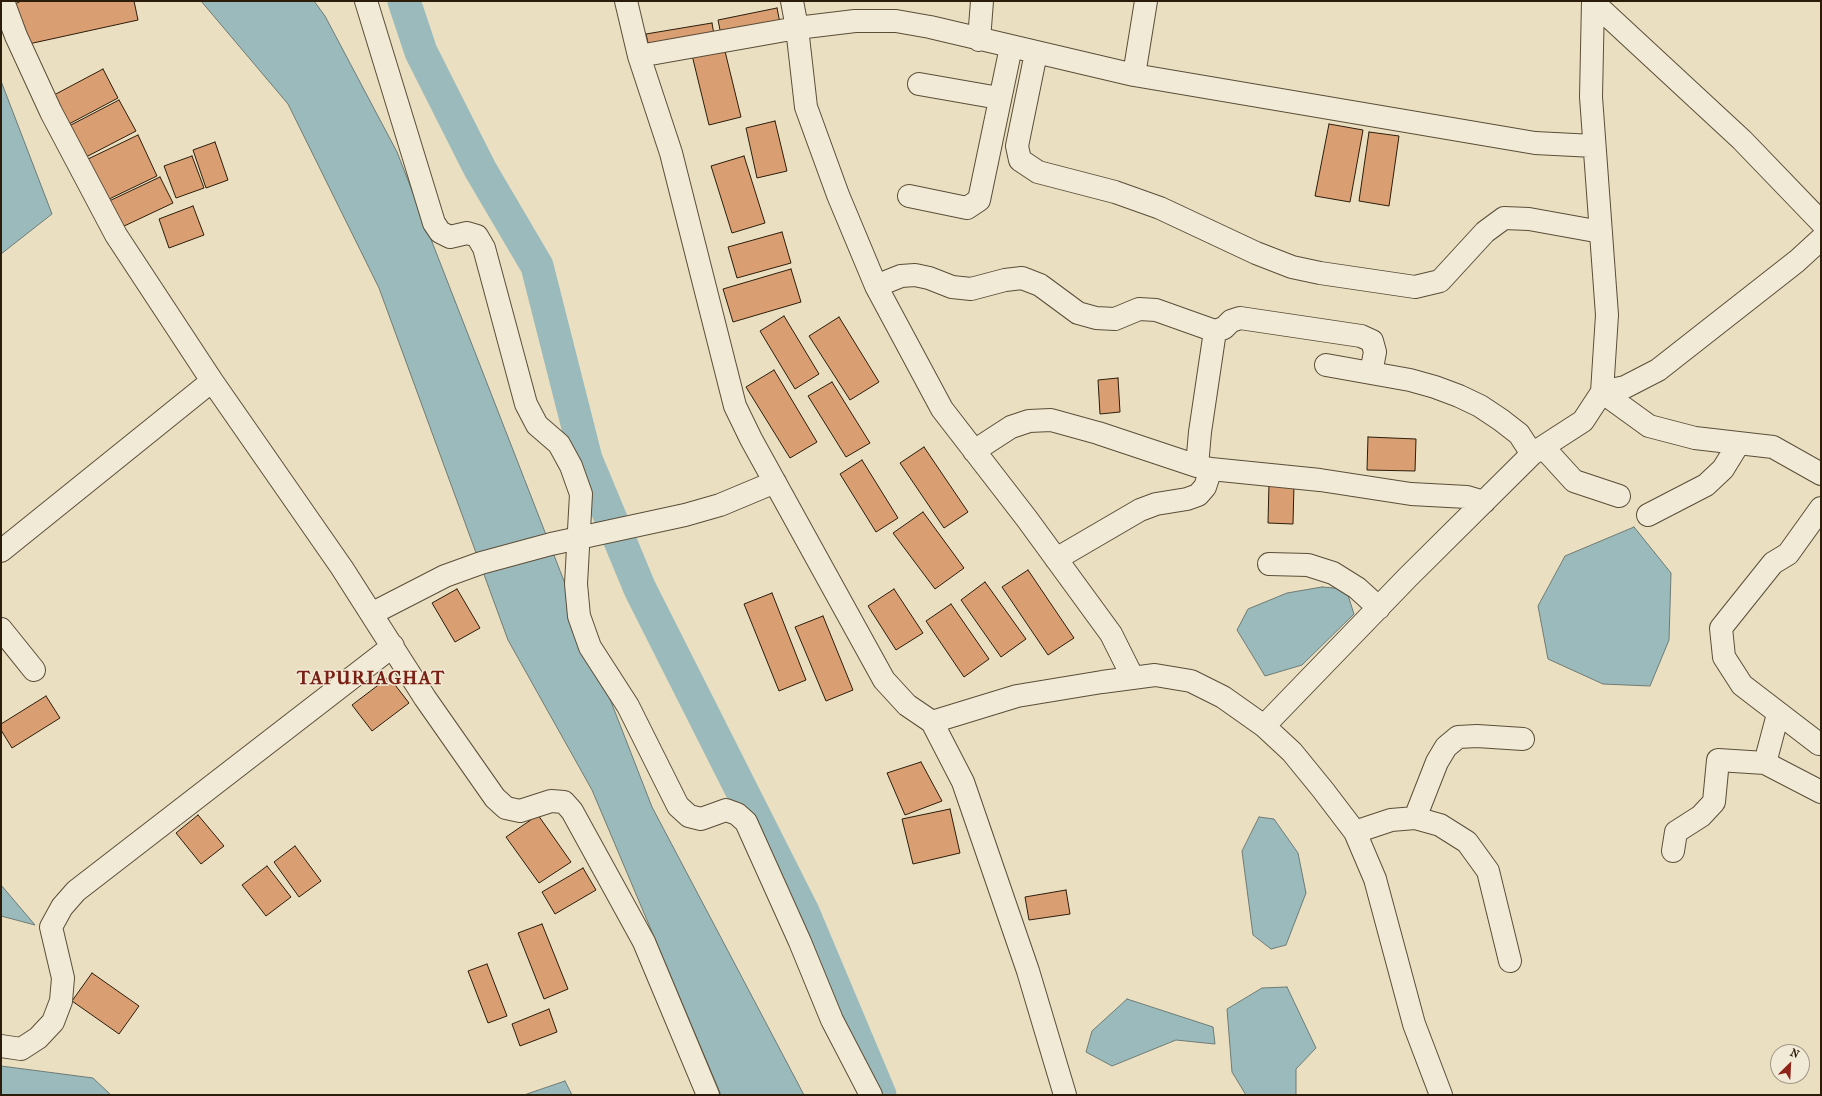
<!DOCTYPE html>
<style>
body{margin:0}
#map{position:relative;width:1822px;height:1096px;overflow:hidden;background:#eadfc1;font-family:"IM FELL French Canon",serif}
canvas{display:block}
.frame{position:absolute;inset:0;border:2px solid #2b1d0a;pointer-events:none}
.north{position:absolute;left:1770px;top:1044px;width:40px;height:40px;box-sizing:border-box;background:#f1ead7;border:1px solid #a29885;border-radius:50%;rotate:24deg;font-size:11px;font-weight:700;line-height:16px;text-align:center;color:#2b1d0a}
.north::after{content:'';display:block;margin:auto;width:14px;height:18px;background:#8f2418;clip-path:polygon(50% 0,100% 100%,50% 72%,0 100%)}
</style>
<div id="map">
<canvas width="1822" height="1096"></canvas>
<div class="frame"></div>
<div class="north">N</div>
</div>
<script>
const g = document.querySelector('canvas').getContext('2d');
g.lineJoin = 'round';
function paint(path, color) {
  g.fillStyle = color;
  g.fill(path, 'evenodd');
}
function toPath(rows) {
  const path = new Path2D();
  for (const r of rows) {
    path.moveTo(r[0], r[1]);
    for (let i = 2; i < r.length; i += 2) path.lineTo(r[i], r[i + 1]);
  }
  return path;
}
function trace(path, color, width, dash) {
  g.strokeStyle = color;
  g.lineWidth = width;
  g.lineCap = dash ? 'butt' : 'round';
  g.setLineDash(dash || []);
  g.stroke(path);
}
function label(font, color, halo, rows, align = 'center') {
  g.font = font + ' "IM FELL French Canon",serif';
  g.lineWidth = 3;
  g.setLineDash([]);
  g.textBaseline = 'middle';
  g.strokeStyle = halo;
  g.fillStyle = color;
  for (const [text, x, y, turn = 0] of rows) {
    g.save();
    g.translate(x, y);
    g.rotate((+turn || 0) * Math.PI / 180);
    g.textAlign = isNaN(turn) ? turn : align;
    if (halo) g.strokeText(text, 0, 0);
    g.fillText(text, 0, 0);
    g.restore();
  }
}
const water = toPath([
 [201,1,314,1,325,16,397,152,652,807,804,1095,721,1095,592,790,508,640,379,288,288,104,201,1],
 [1,81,52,214,1,254,1,81],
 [1634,527,1671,573,1669,640,1650,686,1603,684,1548,659,1538,606,1565,556,1634,527],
 [1322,587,1346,589,1354,614,1302,665,1265,676,1237,630,1248,609,1287,593,1322,587],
 [1259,817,1274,819,1298,853,1306,893,1286,945,1271,949,1253,935,1242,851,1259,817],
 [1,885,35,925,1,916,1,885],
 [1287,987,1316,1048,1296,1069,1296,1095,1246,1095,1232,1072,1227,1009,1262,988,1287,987],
 [1127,999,1213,1027,1215,1044,1176,1040,1112,1066,1086,1052,1092,1031,1127,999],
 [1,1066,93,1078,111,1095,1,1095,1,1066],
 [565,1081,572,1095,524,1095,565,1081]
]);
paint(water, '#9bbabc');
trace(water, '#6e7b75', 1);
trace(toPath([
 [404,1,421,52,480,169,537,266,586,459,640,589,803,912,880,1095]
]), '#9bbabc', 33);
const building = toPath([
 [21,1,134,1,138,20,24,45,15,4,21,1],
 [777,8,781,28,722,40,718,20,777,8],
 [712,23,715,40,650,52,646,34,712,23],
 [723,43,741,117,709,125,691,51,723,43],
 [103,69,118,98,69,124,54,95,103,69],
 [119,100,136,131,86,157,69,126,119,100],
 [775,121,787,171,757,178,746,128,775,121],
 [1329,124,1363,130,1350,202,1315,196,1329,124],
 [1369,132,1399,136,1389,206,1359,201,1369,132],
 [138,135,157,176,105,201,86,160,138,135],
 [215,142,228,180,206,188,193,150,215,142],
 [192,156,204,188,176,198,164,166,192,156],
 [744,156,765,223,732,233,711,166,744,156],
 [160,177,173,203,120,228,107,202,160,177],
 [193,206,204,235,169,248,159,219,193,206],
 [782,232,791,263,737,278,728,247,782,232],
 [791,269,801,302,733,322,723,289,791,269],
 [784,316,819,374,795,389,760,331,784,316],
 [839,317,879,382,850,400,809,336,839,317],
 [774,370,817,442,790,458,746,387,774,370],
 [1118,378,1120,412,1100,414,1098,380,1118,378],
 [832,382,870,443,846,457,808,396,832,382],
 [1368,437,1416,439,1415,471,1367,470,1368,437],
 [924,447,968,512,944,528,900,463,924,447],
 [862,460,898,518,876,532,840,474,862,460],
 [1269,483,1294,484,1293,524,1268,523,1269,483],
 [923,512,964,568,935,589,893,533,923,512],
 [1028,570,1074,638,1048,655,1002,587,1028,570],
 [985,582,1026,639,1001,657,961,600,985,582],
 [457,589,480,628,455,642,432,603,457,589],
 [894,589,923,633,896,650,868,606,894,589],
 [772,593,806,680,779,691,744,604,772,593],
 [951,604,989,659,964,677,926,621,951,604],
 [823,616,853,690,826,701,795,627,823,616],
 [389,677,409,703,372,731,352,705,389,677],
 [46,696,60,718,12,748,1,730,1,724,46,696],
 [921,762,942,801,905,815,887,773,921,762],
 [950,809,960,853,913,864,902,819,950,809],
 [198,815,224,846,201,864,176,833,198,815],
 [538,815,571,862,539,883,506,837,538,815],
 [295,846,321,881,299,897,274,862,295,846],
 [267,866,291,897,266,916,242,885,267,866],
 [583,868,596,890,555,914,542,892,583,868],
 [1066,890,1070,914,1029,920,1025,897,1066,890],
 [542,924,568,989,544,999,518,933,542,924],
 [487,964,507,1016,488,1023,468,971,487,964],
 [92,973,139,1006,119,1034,72,1001,92,973],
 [549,1009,557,1032,520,1046,512,1024,549,1009]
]);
paint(building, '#da9e73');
trace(building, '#2b1d0a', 1);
const minor = toPath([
 [3,1,16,36,51,112,116,235,212,381,342,568,425,698,495,798,506,808,520,811,551,801,564,802,572,811,644,942,708,1095],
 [366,1,434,223,440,232,450,237,467,233,477,236,484,248,526,404,537,425,559,444,571,466,581,494,576,584,579,616,590,647,628,706,678,806,689,816,701,819,726,810,737,814,746,822,800,942,832,1020,871,1095],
 [626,1,639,56,671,153,735,406,751,439,884,680,907,705,932,722,1017,696,1102,682,1155,675,1191,681,1223,697,1264,726,1292,752,1323,790,1355,832,1375,879,1414,1024,1441,1095],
 [792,1,797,28,806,107,838,195,876,286,942,409,1027,519,1111,634,1133,678],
 [1593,2,1742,140,1821,222],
 [979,40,982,1],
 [1036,53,1017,146,1020,160,1038,172,1115,192,1160,208,1256,253,1292,267,1320,273,1415,287,1440,281,1485,232,1504,218,1529,219,1601,232],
 [639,56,797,28,855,21,896,21,930,27,1134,75,1535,143,1594,146],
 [1134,75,1146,1],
 [919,84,999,98],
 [909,196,967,208,979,200,1011,47],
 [876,286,901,276,915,275,929,278,952,287,971,289,1005,280,1022,278,1040,285,1078,313,1096,318,1115,319,1139,309,1156,310,1215,331,1224,328,1231,321,1240,318,1361,336,1372,341,1375,352,1371,373],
 [1326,365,1410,380,1435,387,1459,396,1480,406,1501,420,1519,434,1532,454],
 [1602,392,1625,387,1658,370,1797,261,1821,239],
 [1602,392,1649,426,1695,438,1773,447,1821,474],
 [1543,447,1574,481,1619,496],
 [974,451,1011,427,1029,421,1051,420,1098,433,1197,466,1211,469,1320,480,1411,494,1467,497,1484,502],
 [1197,466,1200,432,1215,331],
 [1648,515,1706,485,1723,469,1739,443],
 [1,551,212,381],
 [1056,559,1140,510,1156,504,1187,499,1198,495,1205,487,1211,469],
 [1269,564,1308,565,1333,573,1357,588,1379,608],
 [373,613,445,576,481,563,551,544,685,515,720,505,775,482],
 [1,629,34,670],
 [1778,714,1765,763,1821,792],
 [932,722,963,782,1028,971,1065,1095],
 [1264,726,1408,577,1532,454,1583,421,1602,392,1607,315,1591,97,1593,1],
 [1819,744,1742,685,1724,657,1721,628,1773,563,1788,554,1821,508],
 [1415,818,1437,762,1446,747,1458,737,1477,736,1523,739],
 [1355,832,1391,820,1415,818,1440,825,1467,842,1488,871,1510,961],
 [1673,851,1676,832,1701,816,1714,802,1718,760,1765,763],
 [1,1046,21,1049,38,1038,53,1022,61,1001,63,978,51,927,62,907,76,891,393,646]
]);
trace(minor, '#5b4e38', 24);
trace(minor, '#f1ead7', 22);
g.letterSpacing = '1px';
label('bold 19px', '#7a1f14', '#f1ead7', [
 ["TAPURIAGHAT",371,679]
]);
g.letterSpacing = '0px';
</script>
